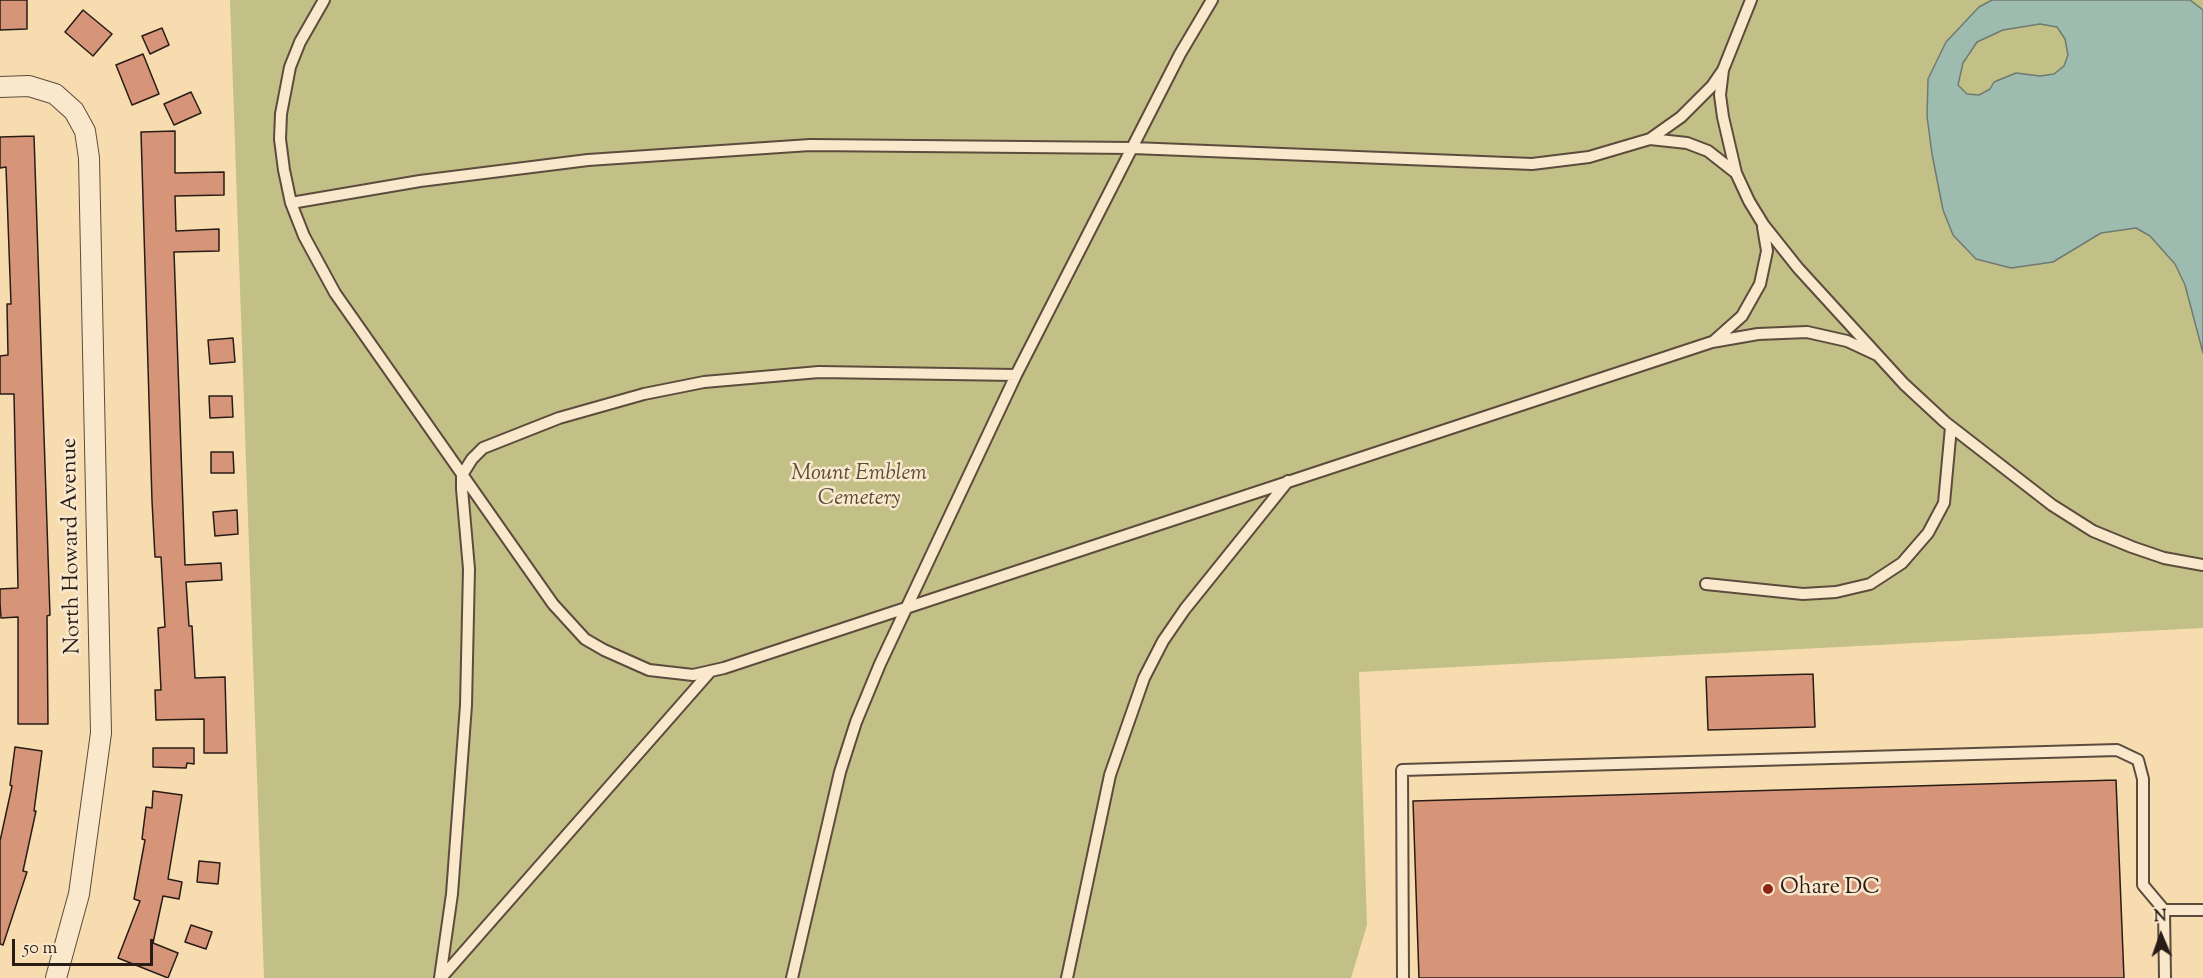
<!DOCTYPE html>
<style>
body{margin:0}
#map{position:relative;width:2203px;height:978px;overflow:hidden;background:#f7dcb0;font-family:"Sorts Mill Goudy",serif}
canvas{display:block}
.north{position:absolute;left:2131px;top:906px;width:60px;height:60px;-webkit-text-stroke:4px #fae8cc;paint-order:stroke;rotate:358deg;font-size:16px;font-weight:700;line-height:24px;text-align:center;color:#291c17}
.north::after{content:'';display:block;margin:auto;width:21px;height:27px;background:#291c17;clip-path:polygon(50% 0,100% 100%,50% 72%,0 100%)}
.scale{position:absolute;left:12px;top:939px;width:141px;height:27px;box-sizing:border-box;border:3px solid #291c17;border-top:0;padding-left:8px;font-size:18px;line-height:21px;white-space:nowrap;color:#291c17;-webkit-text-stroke:4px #fae8cc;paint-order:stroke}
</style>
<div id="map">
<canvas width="2203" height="978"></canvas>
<div class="north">N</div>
<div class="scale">50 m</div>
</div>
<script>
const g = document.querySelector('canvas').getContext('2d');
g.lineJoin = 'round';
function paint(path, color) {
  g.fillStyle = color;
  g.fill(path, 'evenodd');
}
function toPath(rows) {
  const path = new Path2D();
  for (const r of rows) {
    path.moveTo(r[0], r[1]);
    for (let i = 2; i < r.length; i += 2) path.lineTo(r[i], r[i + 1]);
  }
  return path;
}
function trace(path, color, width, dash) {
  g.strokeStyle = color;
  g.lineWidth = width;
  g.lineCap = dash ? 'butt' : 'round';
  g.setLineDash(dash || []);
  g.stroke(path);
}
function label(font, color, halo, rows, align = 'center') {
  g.font = font + ' "Sorts Mill Goudy",serif';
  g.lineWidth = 5;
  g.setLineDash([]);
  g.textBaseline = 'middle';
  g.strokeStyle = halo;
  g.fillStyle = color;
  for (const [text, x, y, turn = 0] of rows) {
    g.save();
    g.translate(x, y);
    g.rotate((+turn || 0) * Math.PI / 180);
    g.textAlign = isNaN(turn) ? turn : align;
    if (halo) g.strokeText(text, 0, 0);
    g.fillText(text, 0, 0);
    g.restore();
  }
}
paint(toPath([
 [230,0,2203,0,2203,628,1359,672,1367,925,1351,978,264,978]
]), '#c2bf87');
const water = toPath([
 [1992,0,2190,0,2203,10,2203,353,2185,285,2175,264,2150,236,2136,228,2101,233,2053,262,2011,268,1976,259,1953,235,1943,210,1932,154,1927,116,1928,79,1946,42,1979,7,1992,0],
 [2040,24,2057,27,2065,39,2068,55,2064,66,2054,74,2040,76,2016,73,1994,82,1990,89,1979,95,1967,94,1958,85,1963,63,1977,42,2003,30,2040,24]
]);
paint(water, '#9dbbae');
trace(water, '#6f7b72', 1.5);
const building = toPath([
 [0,0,27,0,27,29,0,30,0,0],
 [83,10,112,34,93,56,65,32,83,10],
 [162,28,169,45,150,54,142,36,162,28],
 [143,54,159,94,132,105,116,65,143,54],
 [191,92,201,113,174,125,164,104,191,92],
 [175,131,175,173,224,172,224,195,175,196,176,231,219,229,219,251,174,252,185,565,221,563,222,580,186,582,189,626,192,626,195,678,225,677,227,753,204,753,204,719,156,720,155,690,161,690,158,628,165,627,161,557,155,557,152,501,141,132,175,131],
 [34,136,50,615,47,616,48,724,18,724,18,617,1,618,0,603,0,589,18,588,14,394,0,394,0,356,8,355,7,304,11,304,6,167,0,168,0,137,34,136],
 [233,338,235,362,210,364,208,340,233,338],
 [209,396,232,396,233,417,210,418,209,396],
 [211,452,233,452,234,473,211,473,211,452],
 [237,510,238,534,215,536,213,512,237,510],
 [1813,674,1815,727,1708,730,1706,677,1813,674],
 [15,747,42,751,34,811,36,811,23,871,27,872,3,945,0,944,0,841,12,786,10,785,15,747],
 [153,748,194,748,194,764,187,763,186,768,153,767,153,748],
 [2116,780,2124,978,1419,978,1413,801,2116,780],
 [153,791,182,795,168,879,182,882,179,899,163,896,153,943,178,953,168,978,118,958,140,901,134,899,145,840,142,839,146,807,152,808,153,791],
 [199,861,220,863,218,884,197,882,199,861],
 [191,925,212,932,206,949,185,942,191,925]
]);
paint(building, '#d69578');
trace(building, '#291c17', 1.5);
const service = toPath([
 [324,0,300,42,290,67,281,114,280,139,284,170,291,203,304,236,335,293,553,604,585,639,604,650,649,670,693,675,724,668,1712,342,1758,334,1807,332,1847,341,1877,355],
 [1751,0,1723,70,1720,95,1723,117,1736,173,1749,201,1763,224,1798,268,1904,384,1945,422,2052,505,2093,531,2132,547,2164,558,2203,565],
 [1650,139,1687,143,1708,151,1736,173],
 [291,203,420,181,588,160,810,145,1133,148,1532,164,1589,157,1650,139,1681,117,1712,86,1723,70],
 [1715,340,1742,316,1760,284,1767,251,1763,227],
 [1706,584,1803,594,1836,592,1870,584,1902,563,1928,533,1944,503,1951,427],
 [2164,910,2165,978],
 [440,978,452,894,466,705,469,569,462,489,462,475,472,459,483,448,559,418,644,394,704,382,819,372,1016,375],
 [441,978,709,673],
 [792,978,840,772,856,722,880,664,1016,375,1180,54,1212,0],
 [1067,978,1110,775,1144,678,1163,641,1185,609,1288,481],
 [1403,978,1402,770,2117,750,2138,760,2143,779,2143,885,2164,910,2203,910]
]);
const minor = toPath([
 [0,87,29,86,55,94,74,111,85,131,89,158,101,733,79,894,56,978]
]);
trace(service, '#5c4c3d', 14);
trace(minor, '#5c4c3d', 22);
trace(service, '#fae8cc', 10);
trace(minor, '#fae8cc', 20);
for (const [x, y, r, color] of [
 [1768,889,6,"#8f2418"]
]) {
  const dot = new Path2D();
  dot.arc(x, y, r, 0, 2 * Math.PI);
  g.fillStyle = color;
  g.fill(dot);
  trace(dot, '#fae8cc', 2);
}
label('italic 22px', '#574d39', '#fae8cc', [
 ["Mount Emblem",859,475],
 ["Cemetery",859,500]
]);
label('22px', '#291c17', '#fae8cc', [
 ["North Howard Avenue",73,546,-91]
]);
label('22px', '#291c17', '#fae8cc', [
 ["Ohare DC",1780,889]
], 'left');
</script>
